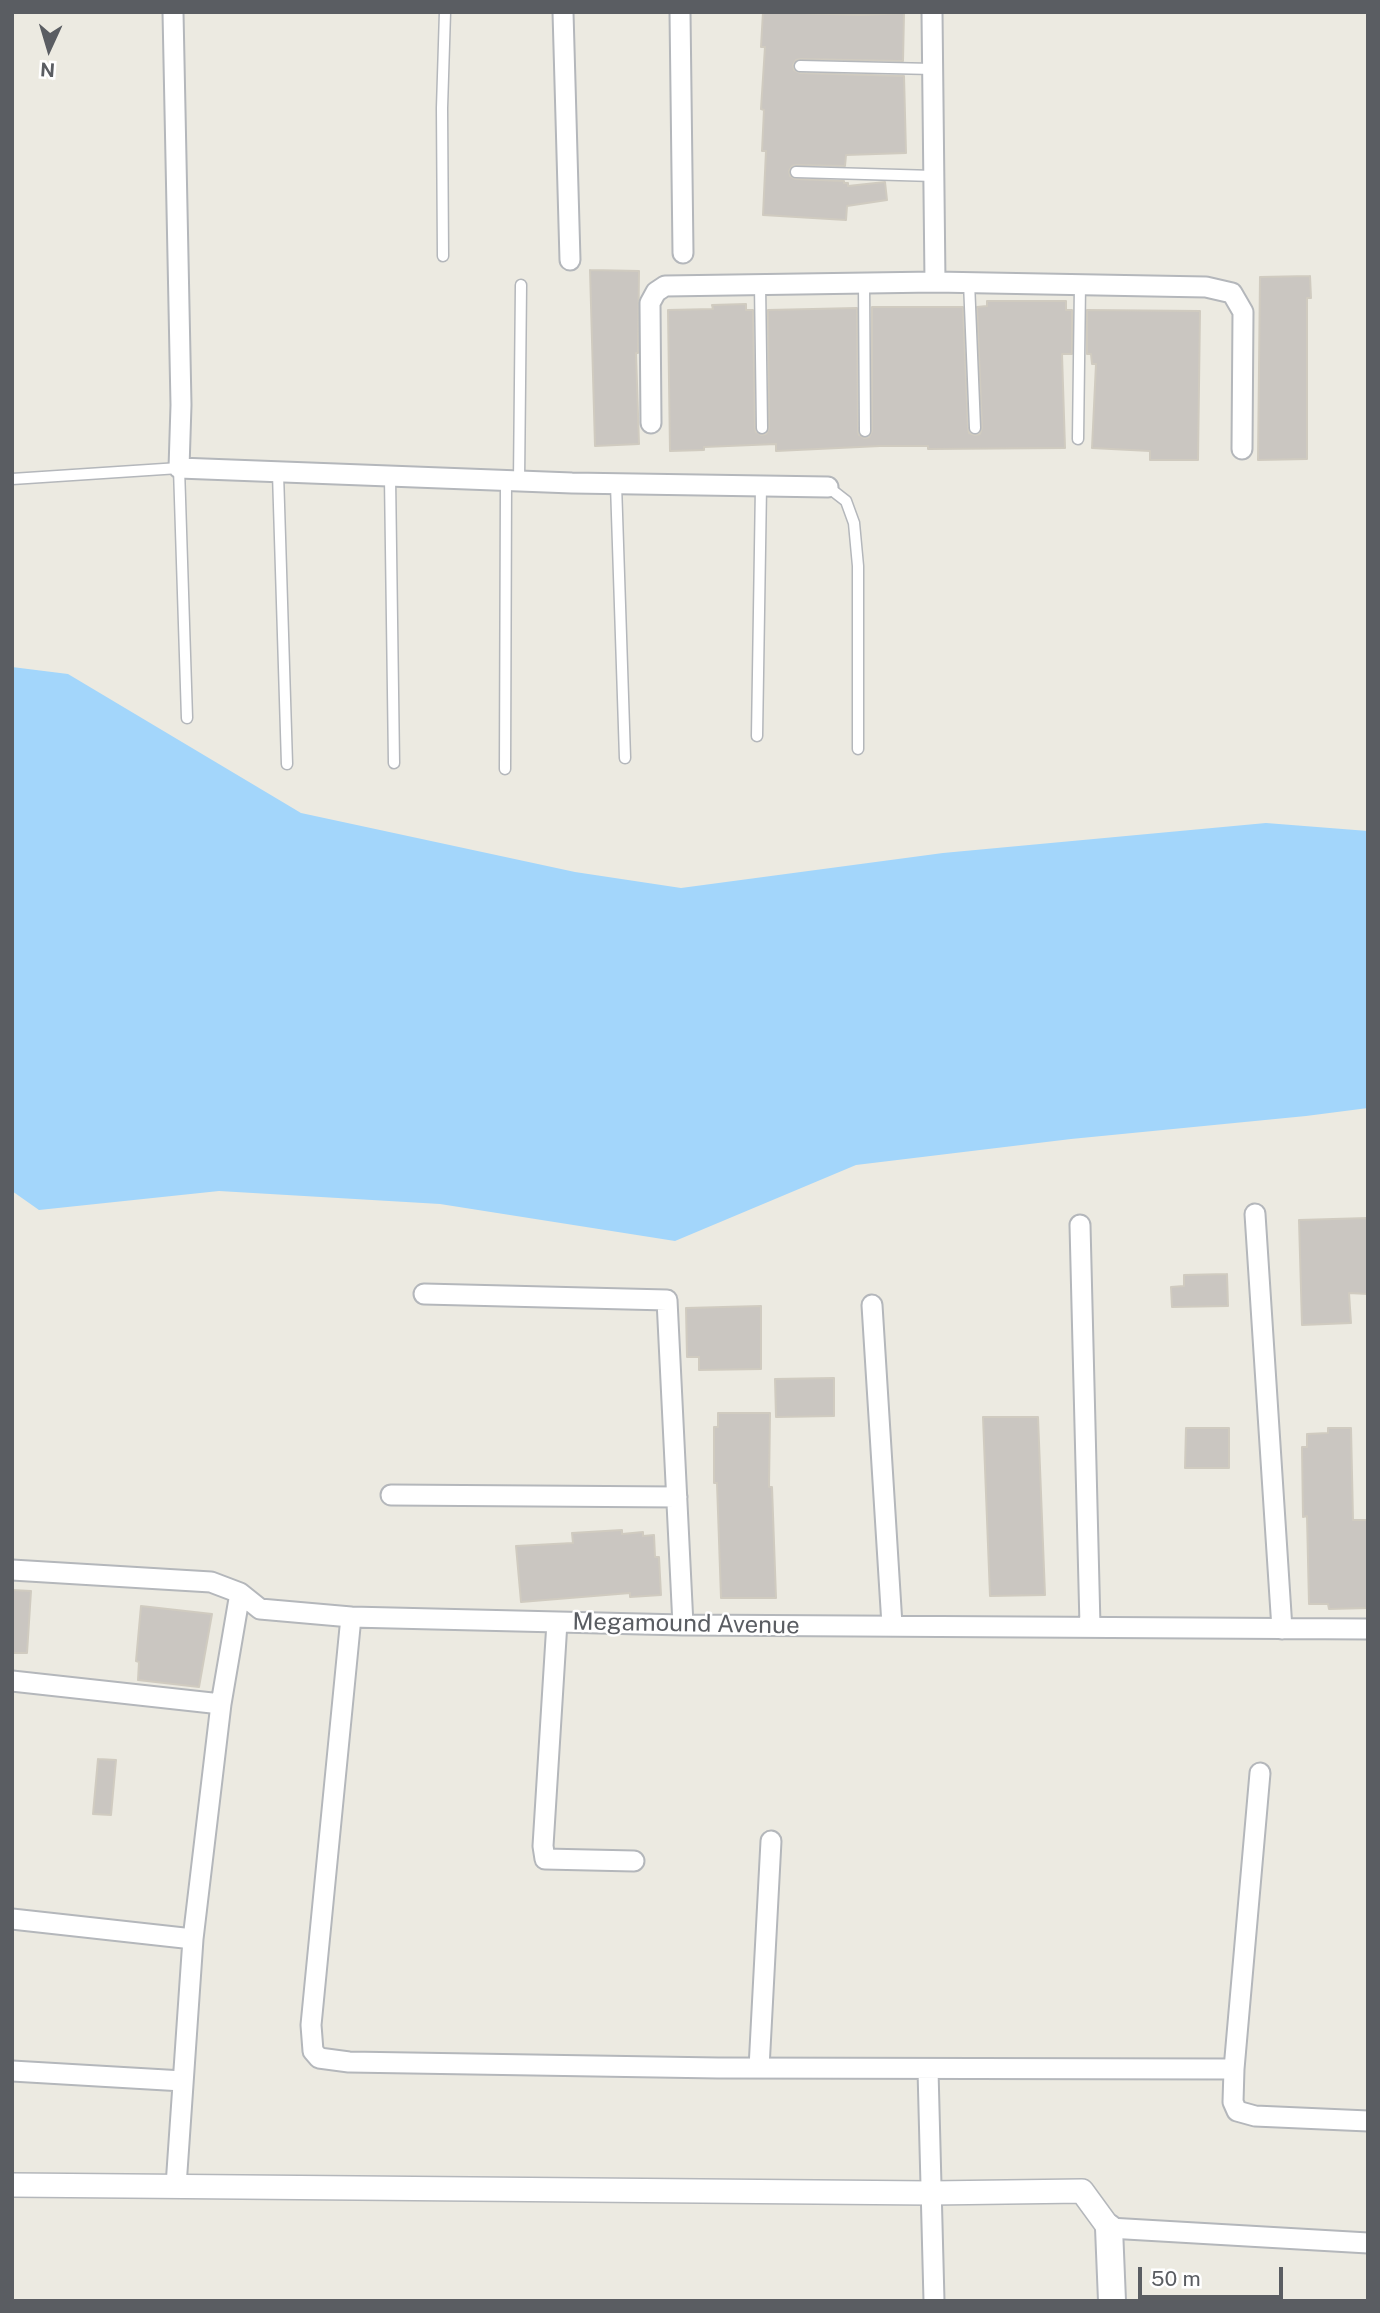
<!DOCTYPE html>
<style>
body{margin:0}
#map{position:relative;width:1380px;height:2313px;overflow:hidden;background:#eceae1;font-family:"Public Sans",sans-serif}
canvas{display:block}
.frame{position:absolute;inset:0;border:14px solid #5a5d62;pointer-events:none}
.north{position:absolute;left:14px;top:14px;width:70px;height:70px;-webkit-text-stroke:5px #fff;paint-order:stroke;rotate:184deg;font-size:19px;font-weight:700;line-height:28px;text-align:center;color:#5a5d62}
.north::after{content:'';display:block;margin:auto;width:24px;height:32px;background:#5a5d62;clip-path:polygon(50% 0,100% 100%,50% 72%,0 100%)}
.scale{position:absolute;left:1138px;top:2267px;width:145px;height:32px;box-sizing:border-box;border:4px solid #5a5d62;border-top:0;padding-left:9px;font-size:21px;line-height:24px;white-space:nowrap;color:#5a5d62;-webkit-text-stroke:5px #fff;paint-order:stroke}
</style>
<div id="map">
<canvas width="1380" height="2313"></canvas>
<div class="frame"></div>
<div class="north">N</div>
<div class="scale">50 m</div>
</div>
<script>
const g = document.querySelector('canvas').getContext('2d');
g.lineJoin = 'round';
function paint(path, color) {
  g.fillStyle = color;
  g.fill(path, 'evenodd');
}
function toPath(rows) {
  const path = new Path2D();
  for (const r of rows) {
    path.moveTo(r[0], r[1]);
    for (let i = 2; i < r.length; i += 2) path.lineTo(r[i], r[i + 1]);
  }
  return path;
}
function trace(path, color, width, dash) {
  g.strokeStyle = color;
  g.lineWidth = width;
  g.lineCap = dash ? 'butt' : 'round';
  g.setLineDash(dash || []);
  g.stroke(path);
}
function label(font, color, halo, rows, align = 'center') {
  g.font = font + ' "Public Sans",sans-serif';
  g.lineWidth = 5;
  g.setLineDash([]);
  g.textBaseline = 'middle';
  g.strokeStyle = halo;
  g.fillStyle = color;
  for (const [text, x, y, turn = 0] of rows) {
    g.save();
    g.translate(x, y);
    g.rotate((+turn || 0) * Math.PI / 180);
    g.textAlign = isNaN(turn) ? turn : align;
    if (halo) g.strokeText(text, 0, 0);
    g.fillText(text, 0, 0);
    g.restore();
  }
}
paint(toPath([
 [12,667,68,674,301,813,575,872,681,888,943,853,1266,823,1368,831,1368,1108,1306,1116,1071,1139,856,1165,675,1241,440,1204,219,1191,39,1210,12,1191]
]), '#a3d6fb');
const building = toPath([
 [763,12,862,15,904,13,903,61,800,59,796,60,793,65,794,70,800,73,904,76,906,153,846,155,845,166,796,165,792,166,789,171,790,176,795,179,844,181,844,183,848,183,848,186,885,182,887,200,847,206,846,220,763,215,766,151,762,151,764,110,761,109,765,47,761,47,763,12],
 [590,270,639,271,638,353,636,353,639,444,595,446,590,270],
 [1310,276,1311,298,1307,298,1307,459,1258,460,1260,277,1310,276],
 [987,301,1066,301,1066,310,1072,310,1072,354,1062,354,1065,448,928,449,928,446,880,446,776,451,776,444,704,447,704,450,670,451,668,310,713,309,712,305,746,304,746,310,753,310,755,428,756,432,761,435,766,434,769,428,768,310,857,308,858,431,859,435,864,438,869,437,872,431,872,307,963,307,968,428,969,433,975,435,980,434,982,428,977,307,987,306,987,301],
 [1087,310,1200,311,1198,460,1150,460,1150,451,1092,448,1096,364,1092,364,1091,354,1087,354,1087,310],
 [1368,1218,1368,1294,1349,1293,1351,1323,1302,1325,1299,1220,1368,1218],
 [1227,1274,1228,1306,1172,1307,1171,1287,1184,1286,1184,1275,1227,1274],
 [761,1306,761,1369,699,1370,699,1357,687,1357,686,1308,761,1306],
 [834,1378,834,1416,776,1417,775,1379,834,1378],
 [718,1413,770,1413,769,1487,772,1487,776,1598,721,1598,717,1483,714,1483,714,1427,718,1427,718,1413],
 [983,1417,1038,1417,1045,1595,990,1596,983,1417],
 [1186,1428,1229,1428,1229,1468,1185,1468,1186,1428],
 [1328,1428,1351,1428,1353,1520,1368,1520,1368,1608,1329,1609,1328,1604,1309,1604,1307,1516,1303,1517,1302,1447,1307,1447,1307,1434,1328,1433,1328,1428],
 [622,1530,622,1534,643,1532,643,1536,654,1535,655,1557,659,1557,661,1595,630,1597,630,1593,521,1602,516,1546,573,1543,572,1533,622,1530],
 [12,1590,31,1591,27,1653,12,1653,12,1590],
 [141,1606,212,1614,199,1687,138,1680,139,1662,136,1661,141,1606],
 [98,1759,116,1760,111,1815,93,1814,98,1759]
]);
paint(building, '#cac6c1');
trace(building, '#d0cbc0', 2);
const service = toPath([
 [800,66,933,69],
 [796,172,934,176],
 [443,256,442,108,445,12],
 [969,282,975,428],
 [864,283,865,431],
 [760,284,762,428],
 [1078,439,1080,284],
 [278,473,287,764],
 [390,477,394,763],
 [12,479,179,468,187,718],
 [519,481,521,285],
 [616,484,625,758],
 [828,487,846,501,854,523,858,566,858,749],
 [757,736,761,486],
 [505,769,506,481]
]);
const minor = toPath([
 [173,12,181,405,179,468,572,483,828,487],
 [563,12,570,260],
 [680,12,683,253],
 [932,12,935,282,1206,287,1232,293,1243,312,1242,449],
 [651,423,650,303,656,292,665,286,935,282],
 [1255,1214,1282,1629],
 [1080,1225,1090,1626],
 [424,1294,667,1300,683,1625],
 [872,1305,892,1625],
 [391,1495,677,1497],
 [12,1570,211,1582,240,1593,260,1609,351,1617,683,1625,1368,1629],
 [351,1617,311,2025,313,2051,319,2058,349,2062,718,2068,1234,2069,1233,2102,1237,2111,1255,2116,1368,2121],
 [557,1622,543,1846,545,1859,634,1861],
 [12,1681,221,1704],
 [12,1919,193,1939],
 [759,2068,771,1841],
 [1234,2069,1260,1773],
 [928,2070,934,2301],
 [12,2071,183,2081],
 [176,2186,193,1939,221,1704,240,1593],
 [1109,2228,1368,2243]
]);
const tertiary = toPath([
 [12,2185,931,2193,1082,2191,1109,2228]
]);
const secondary = toPath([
 [1109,2228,1112,2301]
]);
trace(service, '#b4b7bb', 13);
trace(minor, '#b4b7bb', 23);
trace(tertiary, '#b4b7bb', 26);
trace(secondary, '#b5b8bd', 30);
trace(service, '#fff', 10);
trace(minor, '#fff', 19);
trace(tertiary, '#fff', 23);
trace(secondary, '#fff', 26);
label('24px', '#5a5d62', '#fff', [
 ["Megamound Avenue",686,1624,1]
]);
</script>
